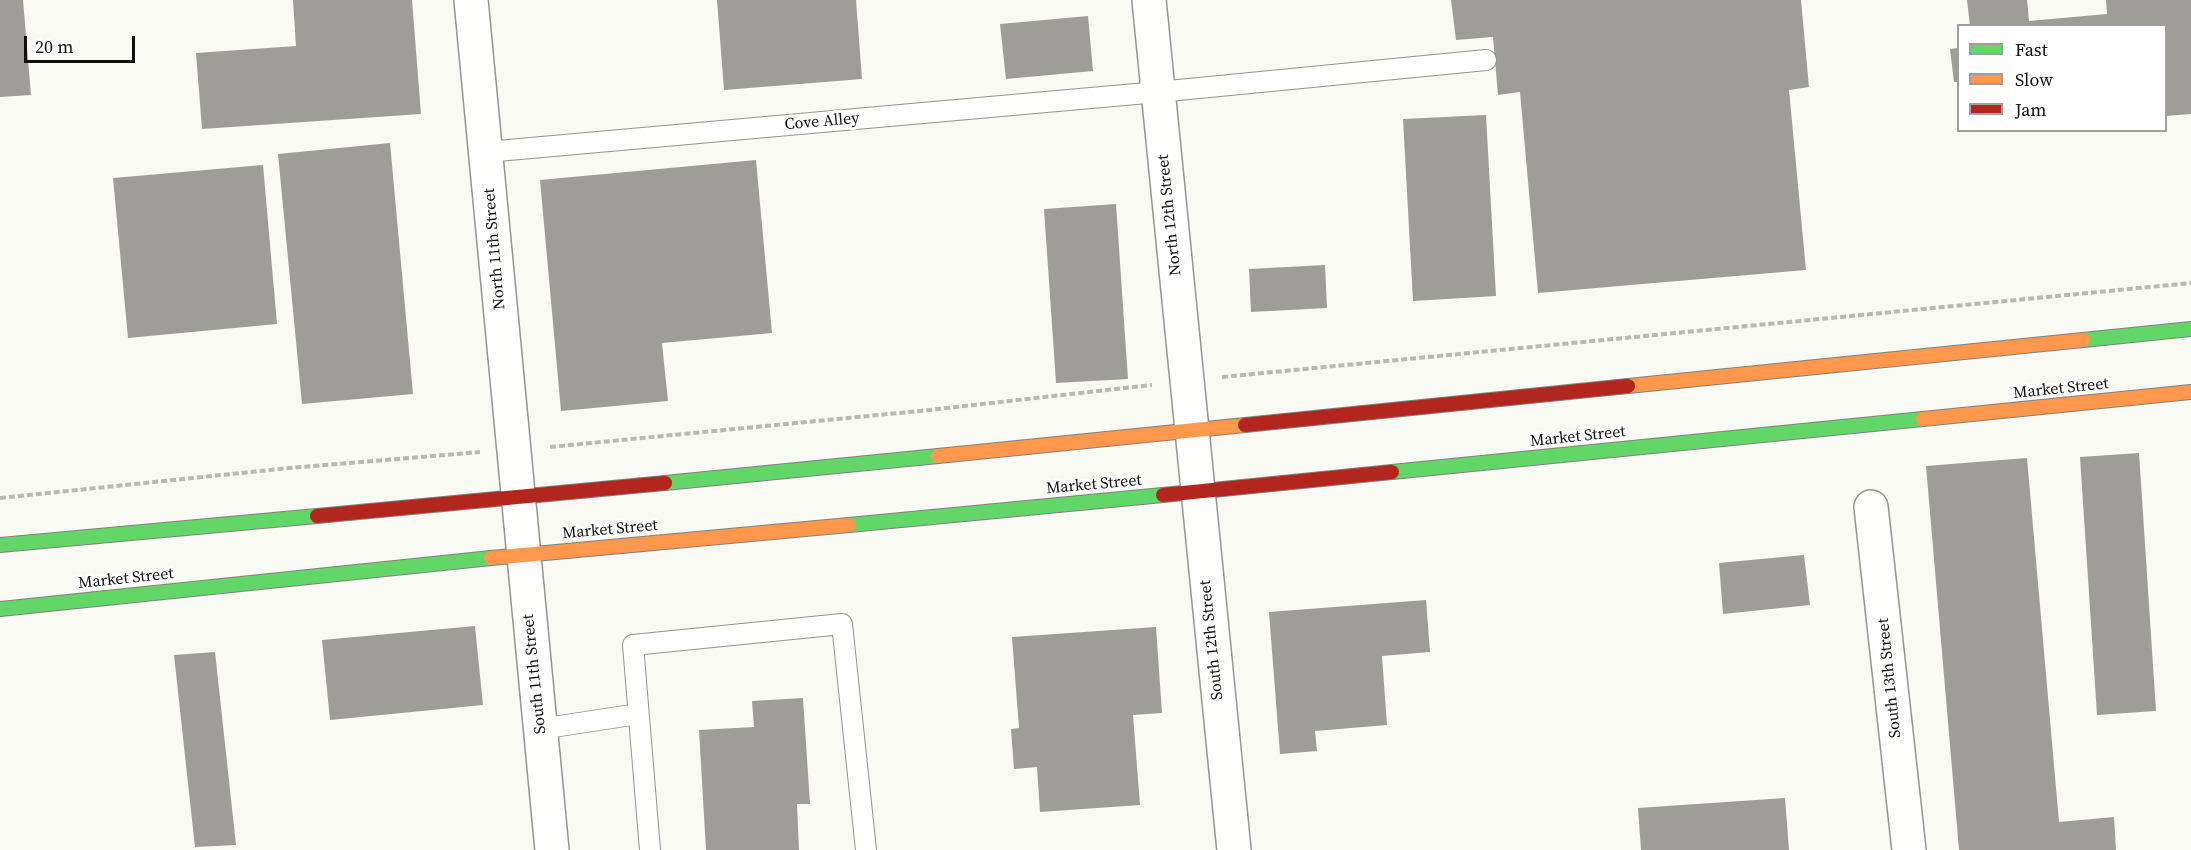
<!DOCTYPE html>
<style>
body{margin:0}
#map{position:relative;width:2191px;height:850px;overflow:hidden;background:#fafaf4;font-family:"Source Serif 4",serif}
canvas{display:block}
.legend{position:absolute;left:1957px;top:24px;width:210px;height:108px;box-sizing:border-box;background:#fff;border:2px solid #9f9f9f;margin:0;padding:8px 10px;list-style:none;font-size:18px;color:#0e0e0e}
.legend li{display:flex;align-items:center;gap:12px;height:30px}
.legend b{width:30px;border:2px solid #9f9f9f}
.scale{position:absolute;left:24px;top:36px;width:111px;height:27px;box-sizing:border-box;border:3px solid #0e0e0e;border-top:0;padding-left:8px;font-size:18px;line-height:21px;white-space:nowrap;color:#0e0e0e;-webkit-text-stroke:4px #fff;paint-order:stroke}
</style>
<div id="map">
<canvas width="2191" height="850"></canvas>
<ul class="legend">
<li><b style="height:8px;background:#63d668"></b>Fast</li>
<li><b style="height:8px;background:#ff974d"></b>Slow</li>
<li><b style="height:8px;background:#b3261e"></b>Jam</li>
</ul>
<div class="scale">20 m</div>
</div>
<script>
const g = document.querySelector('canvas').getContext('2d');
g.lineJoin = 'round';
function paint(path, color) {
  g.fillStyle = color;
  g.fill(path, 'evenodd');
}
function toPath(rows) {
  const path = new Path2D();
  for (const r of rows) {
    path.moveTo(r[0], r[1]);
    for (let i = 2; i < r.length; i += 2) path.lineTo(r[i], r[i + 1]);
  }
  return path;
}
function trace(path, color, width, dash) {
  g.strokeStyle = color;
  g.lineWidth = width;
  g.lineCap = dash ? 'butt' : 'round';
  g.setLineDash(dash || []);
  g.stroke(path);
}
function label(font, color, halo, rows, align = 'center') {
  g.font = font + ' "Source Serif 4",serif';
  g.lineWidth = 6;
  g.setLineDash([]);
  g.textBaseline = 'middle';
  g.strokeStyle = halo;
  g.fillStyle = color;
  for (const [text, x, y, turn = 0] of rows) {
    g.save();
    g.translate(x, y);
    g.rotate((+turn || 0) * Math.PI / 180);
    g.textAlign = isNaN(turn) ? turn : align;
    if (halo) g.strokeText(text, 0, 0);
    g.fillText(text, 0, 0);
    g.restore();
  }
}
paint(toPath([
 [0,0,23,0,31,95,0,97],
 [293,0,412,0,421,114,202,129,196,53,296,46],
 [717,0,856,0,862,79,724,90],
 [1451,0,1801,0,1809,87,1789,90,1806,270,1538,293,1520,92,1498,95,1493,37,1456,40],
 [1967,0,2027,0,2029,21,2107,14,2106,0,2191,0,2191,114,2166,116,2166,26,1970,26],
 [1088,16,1093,71,1006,79,1000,24],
 [1958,48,1958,82,1954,82,1950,49],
 [1486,115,1496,296,1413,301,1403,119],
 [390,143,413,394,302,404,278,154],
 [756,160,772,333,662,343,668,401,561,411,540,180],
 [263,165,277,324,128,338,113,178],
 [1116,204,1128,379,1056,383,1044,209],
 [1325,265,1327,308,1251,312,1249,269],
 [2139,453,2156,711,2097,715,2080,457],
 [2027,458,2059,822,2114,817,2116,850,1959,850,1926,466],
 [1804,555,1810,605,1723,614,1719,563],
 [1426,600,1430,652,1382,656,1387,725,1315,731,1317,751,1280,754,1269,612],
 [475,626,483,705,330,720,322,640],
 [1156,627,1162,713,1133,715,1140,805,1040,812,1037,767,1014,769,1011,729,1019,728,1012,637],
 [215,652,236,845,195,847,174,655],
 [803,698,810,804,797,804,799,850,706,850,699,730,754,727,752,701],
 [1785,798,1789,850,1641,850,1638,808]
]), '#9e9d99');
const lane = toPath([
 [486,152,1158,92,1486,60],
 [540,729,638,714],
 [650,850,633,645,842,624,866,850]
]);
const street = toPath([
 [471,0,552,850],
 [1149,0,1234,850],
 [1871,507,1909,850]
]);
const fast = toPath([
 [2083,340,2191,329],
 [1392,472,1923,419],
 [665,483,938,456],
 [849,525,1163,495],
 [0,545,317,516],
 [0,609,491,558]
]);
const slow = toPath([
 [1628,386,2083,340],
 [1923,419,2191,392],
 [938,456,1245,425],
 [491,558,849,525]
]);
const jam = toPath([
 [1245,425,1628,386],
 [1163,495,1392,472],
 [317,516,665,483]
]);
trace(lane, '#949492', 22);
trace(street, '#949492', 36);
trace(fast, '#82827f', 16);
trace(slow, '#82827f', 16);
trace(jam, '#82827f', 16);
trace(toPath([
 [1222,377,2191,283],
 [550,447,929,410,1152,385],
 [0,498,289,468,480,452]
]), '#b8b8b7', 4, [6, 3]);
trace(lane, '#fefefd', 20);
trace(street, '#fefefd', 33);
trace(fast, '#63d668', 14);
trace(slow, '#ff974d', 14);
trace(jam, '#b3261e', 14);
label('16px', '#0e0e0e', '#fff', [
 ["Cove Alley",822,122,-5],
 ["North 12th Street",1170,215,-96],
 ["North 11th Street",495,249,-95],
 ["Market Street",2061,389,-6],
 ["Market Street",1578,437,-6],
 ["Market Street",1094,485,-5],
 ["Market Street",610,530,-5],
 ["Market Street",126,579,-6],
 ["South 12th Street",1212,640,-96],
 ["South 11th Street",535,674,-96],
 ["South 13th Street",1890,678,-96]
]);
</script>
